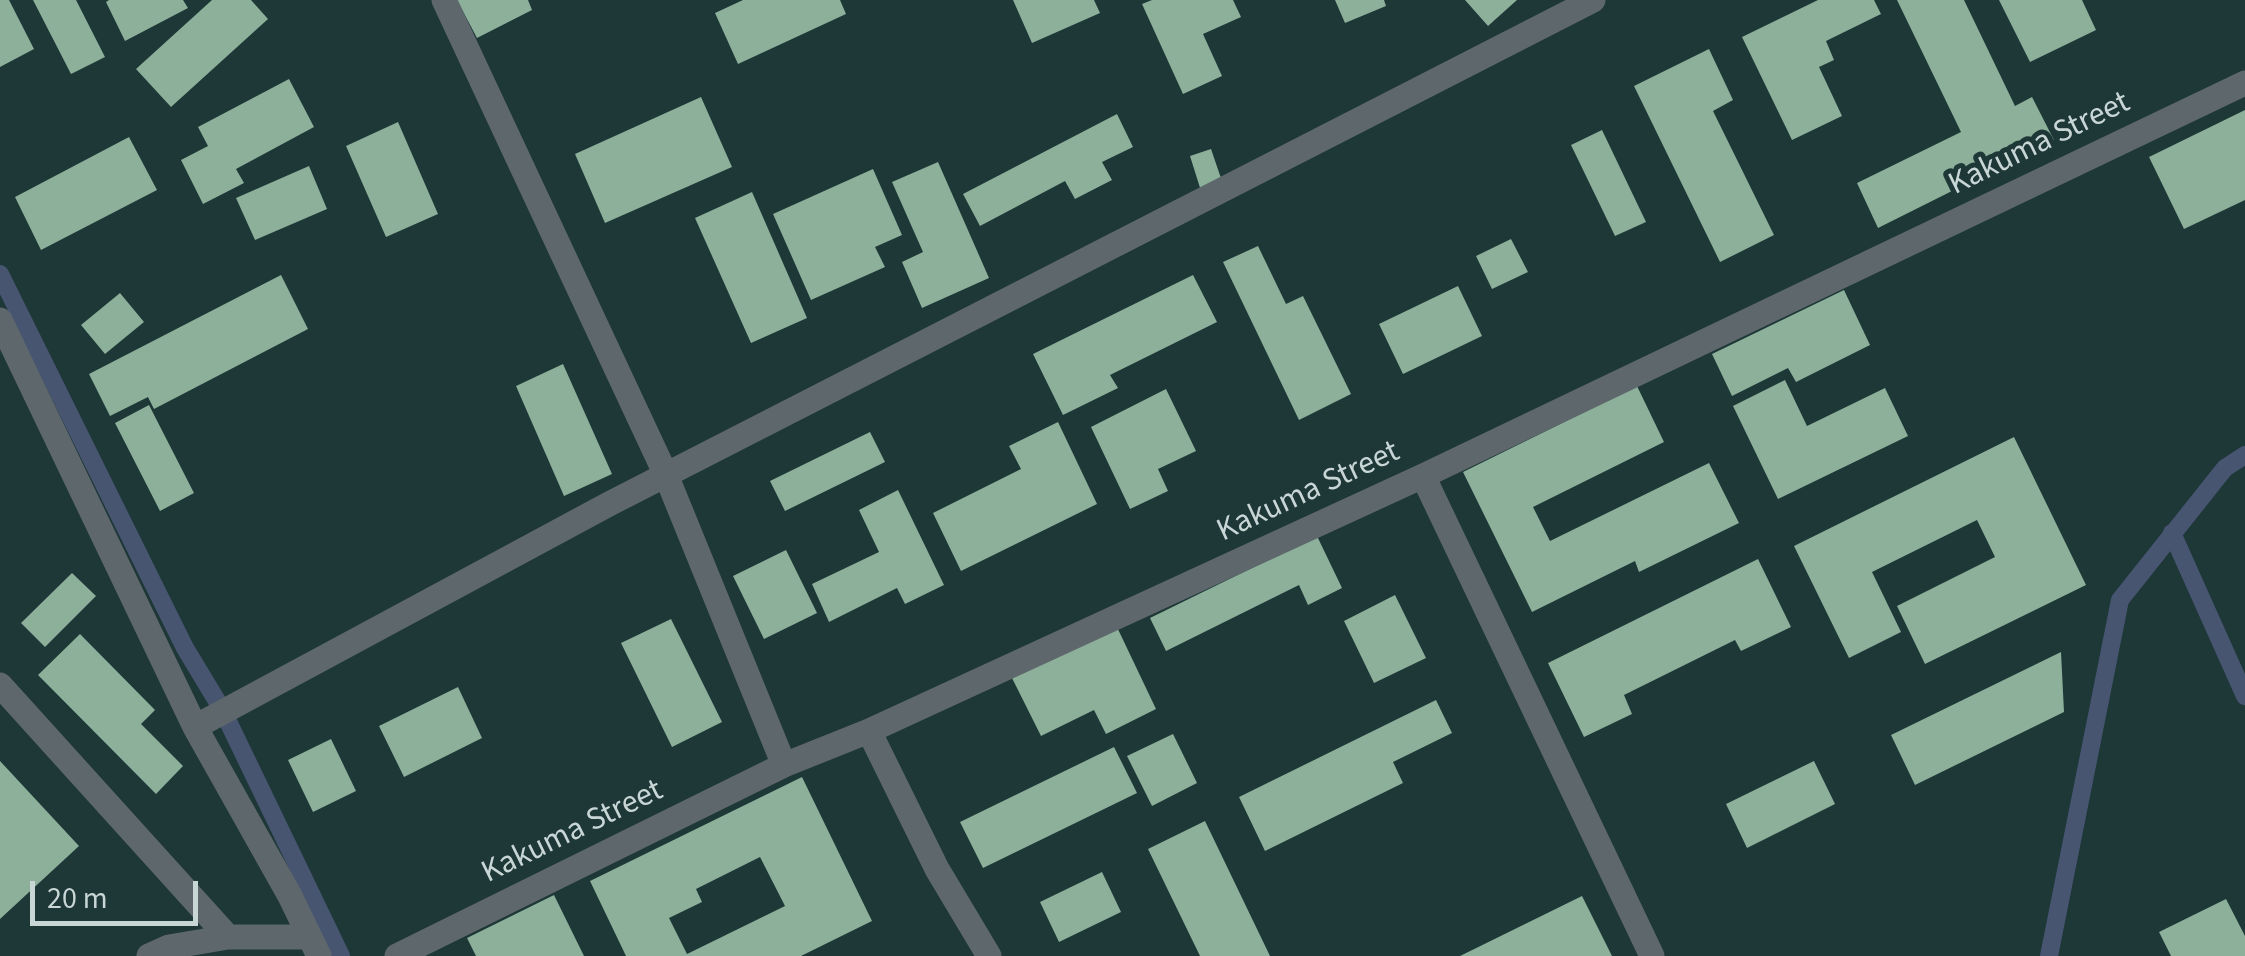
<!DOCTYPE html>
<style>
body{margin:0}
#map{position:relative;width:2245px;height:956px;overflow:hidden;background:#1e3737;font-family:"Source Sans 3",sans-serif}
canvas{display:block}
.scale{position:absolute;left:30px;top:881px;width:168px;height:45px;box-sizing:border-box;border:5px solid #c8d6d5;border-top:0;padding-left:12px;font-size:30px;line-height:35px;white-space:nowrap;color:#c8d6d5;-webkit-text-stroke:8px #1e3737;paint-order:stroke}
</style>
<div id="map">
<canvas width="2245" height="956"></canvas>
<div class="scale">20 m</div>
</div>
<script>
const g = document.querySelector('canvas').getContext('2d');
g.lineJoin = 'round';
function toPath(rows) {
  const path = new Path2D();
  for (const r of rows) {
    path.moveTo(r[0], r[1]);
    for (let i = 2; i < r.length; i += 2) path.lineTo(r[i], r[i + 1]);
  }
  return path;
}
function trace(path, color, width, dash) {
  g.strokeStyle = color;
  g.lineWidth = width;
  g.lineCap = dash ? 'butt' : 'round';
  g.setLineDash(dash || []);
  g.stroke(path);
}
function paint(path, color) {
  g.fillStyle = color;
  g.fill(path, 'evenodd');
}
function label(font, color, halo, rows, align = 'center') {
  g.font = font + ' "Source Sans 3",sans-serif';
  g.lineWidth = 10;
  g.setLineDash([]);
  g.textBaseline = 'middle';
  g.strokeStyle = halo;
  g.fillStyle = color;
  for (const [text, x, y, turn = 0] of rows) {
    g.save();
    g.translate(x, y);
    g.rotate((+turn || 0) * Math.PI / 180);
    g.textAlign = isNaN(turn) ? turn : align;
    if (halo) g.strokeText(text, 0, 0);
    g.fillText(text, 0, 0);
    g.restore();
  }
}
trace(toPath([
 [0,274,185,648,223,711,341,956],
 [2172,533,2245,696],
 [2049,956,2120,600,2225,468,2245,455]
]), '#475571', 18);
paint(toPath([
 [0,0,9,0,34,49,0,67],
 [33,0,76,0,105,57,71,74],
 [109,0,183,0,188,8,125,41,106,2],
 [212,0,251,0,268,19,171,107,136,69],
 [457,0,528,0,532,10,477,38],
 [743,0,840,0,846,14,738,64,715,13],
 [1013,0,1094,0,1100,13,1032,43],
 [1152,0,1233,0,1241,17,1203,34,1222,76,1183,94,1142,4],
 [1335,0,1384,0,1386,6,1345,23],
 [1465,0,1517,0,1488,26],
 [1818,0,1874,0,1881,14,1826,41,1834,60,1819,67,1842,116,1792,140,1742,37],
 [1897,0,1964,0,2015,106,2032,97,2054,140,1878,228,1857,183,1961,132],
 [1999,0,2082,0,2096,30,2030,62],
 [1709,49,1733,100,1713,111,1774,235,1720,262,1634,86],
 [289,79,314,127,236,169,244,183,203,204,181,160,208,146,198,127],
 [701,97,732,167,605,223,575,154],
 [2245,110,2245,200,2184,229,2149,157],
 [1117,114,1133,147,1102,162,1112,180,1075,199,1065,181,980,226,963,194],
 [398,122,438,214,386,237,346,146],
 [1602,130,1646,222,1615,236,1571,145],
 [129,137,157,190,41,250,15,197],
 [1211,149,1223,184,1201,191,1190,156],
 [938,162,989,278,922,308,902,262,923,252,892,182],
 [309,166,327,209,255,240,236,198],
 [873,169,902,235,875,247,885,267,811,300,773,214],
 [752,192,807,318,751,343,695,218],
 [1511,239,1528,272,1492,289,1476,256],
 [1258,246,1286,304,1303,296,1351,394,1299,420,1223,262],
 [281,275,308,329,154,409,148,397,110,416,89,374],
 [1193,275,1217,322,1110,375,1118,388,1063,415,1033,354],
 [1458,286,1482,336,1403,374,1379,324],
 [1844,290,1870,345,1796,382,1788,368,1732,396,1712,354],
 [120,293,144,322,105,354,81,325],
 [563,364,612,474,564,496,516,386],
 [1785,380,1807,426,1885,388,1908,436,1778,499,1733,406],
 [1637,386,1664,442,1533,507,1550,541,1709,463,1739,523,1639,572,1635,561,1532,612,1463,472],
 [1166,389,1196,451,1158,469,1168,491,1130,509,1091,427],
 [149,405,194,493,160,511,115,423],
 [1058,422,1097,504,961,571,933,513,1021,469,1009,446],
 [870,432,885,462,785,511,770,481],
 [2014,437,2086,585,1925,664,1897,606,1995,557,1977,520,1872,572,1901,632,1849,658,1794,546],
 [898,490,944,585,905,604,897,588,829,622,812,584,879,552,859,510],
 [1317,536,1342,588,1308,605,1299,585,1166,651,1150,618],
 [786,550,817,613,764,639,733,576],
 [1758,559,1791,627,1741,651,1735,640,1624,695,1632,714,1584,737,1548,663],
 [72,573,96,596,45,647,21,623],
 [1395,595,1426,658,1374,683,1344,621],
 [671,619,722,722,672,747,621,643],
 [1116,625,1156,709,1106,734,1094,710,1041,736,1011,676],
 [80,634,155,710,141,724,183,766,156,794,38,675],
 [2061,652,2064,712,1915,785,1891,735],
 [458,687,482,738,404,777,379,726],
 [1436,700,1452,733,1393,762,1403,783,1265,851,1239,797],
 [1173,734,1197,783,1152,806,1127,756],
 [331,739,356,791,313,812,288,760],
 [1114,747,1137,793,983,868,960,822],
 [0,761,79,846,0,919],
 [1814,761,1835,804,1747,848,1726,804],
 [802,777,872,921,801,956,626,956,590,881],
 [760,857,785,906,687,954,669,918,702,902,696,889],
 [1205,821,1270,956,1200,956,1148,849],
 [1102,872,1121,912,1059,942,1040,902],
 [554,895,584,956,476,956,467,938],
 [1582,896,1612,956,1460,956],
 [2226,899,2245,936,2245,956,2171,956,2159,932]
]), '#8cb09a');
trace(toPath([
 [444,0,666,475,784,765],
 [0,320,195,727,290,896,319,956],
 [1423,476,1652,956],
 [0,685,228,937],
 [195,727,609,504,1593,0],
 [869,731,937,869,989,956],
 [149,956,169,947,228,937,309,937],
 [397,956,784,765,869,731,1423,476,2245,83]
]), '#5e686c', 25);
label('32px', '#c8d6d5', '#1e3737', [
 ["Kakuma Street",2040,145,-26],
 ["Kakuma Street",1309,493,-25],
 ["Kakuma Street",573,833,-26]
]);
</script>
